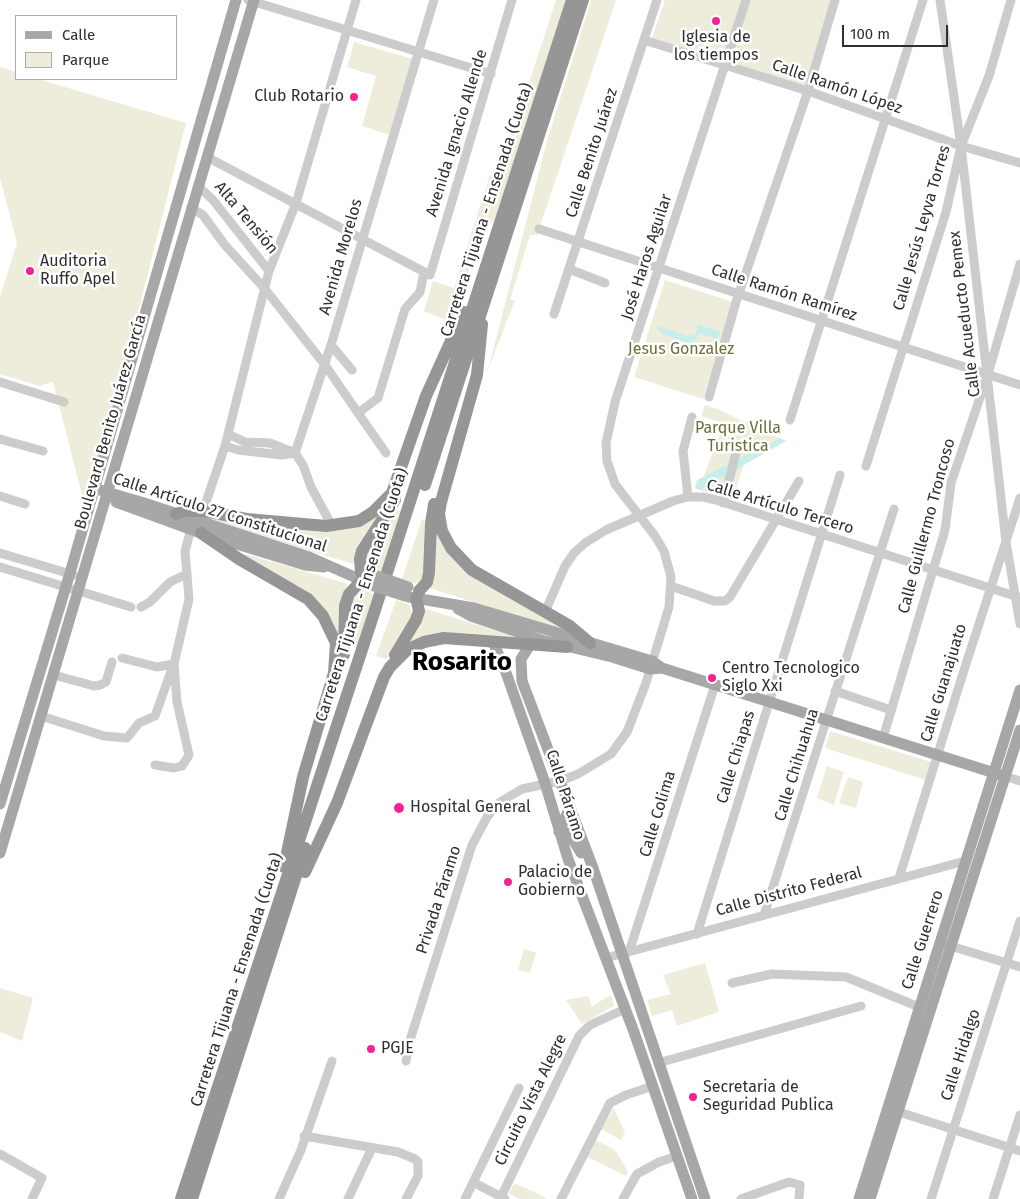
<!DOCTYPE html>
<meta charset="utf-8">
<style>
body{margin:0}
#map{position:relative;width:1020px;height:1199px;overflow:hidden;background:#fff;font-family:"Fira Sans",sans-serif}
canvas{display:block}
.legend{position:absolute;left:15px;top:15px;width:162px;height:65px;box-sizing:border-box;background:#fff;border:1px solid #acacac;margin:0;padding:6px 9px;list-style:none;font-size:15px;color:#2f2f2f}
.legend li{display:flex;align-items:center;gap:10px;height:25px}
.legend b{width:25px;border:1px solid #acacac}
.scale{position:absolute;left:842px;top:25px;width:106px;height:22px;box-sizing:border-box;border:2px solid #2f2f2f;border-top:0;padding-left:6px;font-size:15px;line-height:18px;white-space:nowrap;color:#2f2f2f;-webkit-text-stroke:4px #fff;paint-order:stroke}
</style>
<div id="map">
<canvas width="1020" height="1199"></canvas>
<ul class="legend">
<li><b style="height:6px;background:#a7a7a7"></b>Calle</li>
<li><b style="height:14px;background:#eeeddc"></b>Parque</li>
</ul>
<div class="scale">100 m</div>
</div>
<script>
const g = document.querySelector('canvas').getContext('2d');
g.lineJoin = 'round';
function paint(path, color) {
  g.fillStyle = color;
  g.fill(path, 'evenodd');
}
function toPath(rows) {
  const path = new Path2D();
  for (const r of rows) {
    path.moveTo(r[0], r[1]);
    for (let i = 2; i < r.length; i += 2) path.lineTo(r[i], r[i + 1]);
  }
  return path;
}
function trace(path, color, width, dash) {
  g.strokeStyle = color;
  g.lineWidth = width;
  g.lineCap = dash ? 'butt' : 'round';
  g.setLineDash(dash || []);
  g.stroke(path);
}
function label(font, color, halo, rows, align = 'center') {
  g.font = font + ' "Fira Sans",sans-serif';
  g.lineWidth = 5;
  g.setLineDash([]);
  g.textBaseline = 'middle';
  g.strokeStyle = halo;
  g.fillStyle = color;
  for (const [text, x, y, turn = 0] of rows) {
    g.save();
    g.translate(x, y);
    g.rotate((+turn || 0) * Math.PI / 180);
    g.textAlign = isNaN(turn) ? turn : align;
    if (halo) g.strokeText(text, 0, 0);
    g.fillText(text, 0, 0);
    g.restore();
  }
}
paint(toPath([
 [556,0,568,0,514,169,509,175,495,219,483,232,450,322,424,311,433,281,454,288,490,175,495,179,509,144],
 [591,0,616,0,537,235,530,235,510,300,515,300,488,370,547,141],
 [665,0,833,0,805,88,652,38],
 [354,42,413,59,390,135,362,126,376,76,347,67],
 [0,67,16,72,16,79,38,79,186,123,87,514,53,382,39,386,0,374,0,297,17,243,0,178],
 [665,280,733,302,703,399,634,377],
 [705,405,717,409,780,438,703,478,724,424,701,416],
 [744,463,733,500,700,490,713,480],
 [385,508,358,547,353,564,193,515,327,529],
 [393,509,400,511,381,572,368,568,365,554],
 [422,519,429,521,423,577,415,584,402,579],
 [435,529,445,549,468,574,575,635,427,587,435,573],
 [231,550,348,584,344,591,339,635,329,615,309,592],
 [361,590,375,594,358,649,349,646,350,611,352,602],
 [396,600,409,604,412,614,400,641,386,659,376,656],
 [423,608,481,626,532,643,455,634,401,651],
 [830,731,931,762,926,780,825,748],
 [827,766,844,772,834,805,817,798],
 [848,777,863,782,856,808,839,803],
 [524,949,536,953,530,973,518,970],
 [705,963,719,1012,677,1026,672,1010,652,1016,647,1000,671,994,663,975],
 [0,988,33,998,22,1041,0,1032],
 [611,995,614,1006,582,1024,566,1000,588,996,592,1006],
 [614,1108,625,1133,621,1140,601,1129],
 [596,1140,615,1150,628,1172,626,1176,587,1157],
 [514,1183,534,1192,547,1199,520,1199,509,1194]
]), '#eeeddc');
paint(toPath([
 [655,325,688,336,696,334,698,325,720,331,718,339,698,333,694,345,662,334],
 [780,438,786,441,700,490,695,488,697,480]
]), '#c6efec');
trace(toPath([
 [248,0,491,74],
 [940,0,961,146,1006,542,1020,624],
 [644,40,808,91,961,146,1020,163],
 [207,157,430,275,512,0],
 [198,186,213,200,269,271],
 [191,208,203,215,224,244,265,289,325,365,358,413,378,398,405,309,420,292,424,272],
 [539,229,1020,385],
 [569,269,605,283],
 [554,314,657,0],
 [331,345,352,370],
 [0,382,64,402],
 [709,397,736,302,808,91,835,0],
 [358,413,386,453],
 [790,420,923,0],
 [228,434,245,442,270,443,295,453,303,465,311,487,332,526],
 [0,439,43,451],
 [225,446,238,450,282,455,295,453,331,345,434,0],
 [866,466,946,212,961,146,989,76,1011,0],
 [0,496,25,504],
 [688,497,683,451,692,417],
 [723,503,737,449],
 [203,511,225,446,269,271,296,203,356,0],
 [0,553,74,575],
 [0,567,131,607],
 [671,586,714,601,725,601,730,597,799,481],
 [141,607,150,602,170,582,187,574],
 [545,612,565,566,574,553,585,543,606,530,673,501,688,497,703,497,716,500,1018,597],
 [122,658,157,667,174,664],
 [54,675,94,686,100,685,106,682,112,662],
 [835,691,891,710],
 [41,716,104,736,127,738,139,723,155,716,173,666],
 [883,738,945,530,951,483,988,374,1020,264],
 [155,765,174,768,182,766,189,755,177,702,174,664,189,599,185,551,191,529],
 [1004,776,1020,781],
 [899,878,965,667,1020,498],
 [764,915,894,509],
 [697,934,840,475],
 [947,945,1020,967],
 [629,952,715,685],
 [606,958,965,861],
 [732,983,772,974,846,977,919,1007],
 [406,1061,410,1040,472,845,487,817,500,802,522,789,560,781,578,774,611,754,627,732,646,683,669,607,671,577,664,551,655,536,615,484,607,461,606,443,615,402,746,0],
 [658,1063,861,1006],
 [899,1112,1020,1151],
 [304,1136,398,1152,415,1159,418,1162,418,1176,406,1199],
 [0,1154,42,1178,32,1199],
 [473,1182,505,1199],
 [279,1199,301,1150,332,1061],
 [348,1199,372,1148],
 [465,1199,519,1088],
 [500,1199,579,1036,590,1025,625,1009],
 [561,1199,610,1103,626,1095,653,1086],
 [623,1199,637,1174,659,1162,677,1156],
 [741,1199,789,1182,800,1185,799,1199],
 [931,1199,1020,921],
 [993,1199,1020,1115]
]), '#ccc', 9);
trace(toPath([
 [100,490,144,503,309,557,368,583],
 [116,502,201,533,305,565,324,567],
 [409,597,474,608,652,661,662,668,1004,776],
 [458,609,471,616,541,640,612,657,650,669,662,668],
 [493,642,504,667,545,783,568,859,634,1032,692,1199],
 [530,645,521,659,522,681,593,868,705,1199],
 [0,804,70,573,236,0],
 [570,807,559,832,569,833,581,853],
 [0,853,254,0],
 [859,1199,1020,690],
 [870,1199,1020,730]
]), '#a7a7a7', 11);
trace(toPath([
 [482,324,477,375,441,502,439,514,442,531,451,548,472,570,570,626,590,643],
 [425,485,583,0],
 [176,514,184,511,203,511,247,519,326,526,359,521,373,512,392,493,426,396,464,312],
 [201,533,239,559,308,599,323,616,336,643,334,673,303,777,284,867],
 [361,572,360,559,362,551,395,500],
 [419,591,427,582,429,573,431,524,434,504],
 [344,655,345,606,349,594,361,581],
 [395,655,416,620,419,611,416,598],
 [305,872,337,803,384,677,390,667,407,650,424,642,444,638,567,647],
 [181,1199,374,613,572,0],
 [192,1199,305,848]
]), '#969696', 12);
trace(toPath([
 [371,574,408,587],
 [368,584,405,596]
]), '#a7a7a7', 11);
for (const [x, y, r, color] of [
 [716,21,5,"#f42394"],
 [354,97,5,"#f42394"],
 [30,271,5,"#f42394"],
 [712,678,5,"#f42394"],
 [399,808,6,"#f42394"],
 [508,882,5,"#f42394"],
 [371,1049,5,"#f42394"],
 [693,1097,5,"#f42394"]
]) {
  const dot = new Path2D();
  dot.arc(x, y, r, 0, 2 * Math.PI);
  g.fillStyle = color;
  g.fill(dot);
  trace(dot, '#fff', 2);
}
label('16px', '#2f2f2f', '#fff', [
 ["Iglesia de",716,38,"center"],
 ["los tiempos",716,56,"center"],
 ["Club Rotario",344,97,"right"],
 ["Auditoria",40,262],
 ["Ruffo Apel",40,280],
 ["Centro Tecnologico",722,669],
 ["Siglo Xxi",722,687],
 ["Hospital General",410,808],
 ["Palacio de",518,873],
 ["Gobierno",518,891],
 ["PGJE",381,1049],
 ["Secretaria de",703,1088],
 ["Seguridad Publica",703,1106]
], 'left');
label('16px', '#2f2f2f', '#fff', [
 ["Calle Ramón López",837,87,19],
 ["Avenida Ignacio Allende",457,133,-73],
 ["Calle Benito Juárez",592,153,-72],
 ["Carretera Tijuana - Ensenada (Cuota)",487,210,-72],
 ["Alta Tensión",246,218,50],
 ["Calle Jesús Leyva Torres",922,228,-74],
 ["Avenida Morelos",341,257,-74],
 ["José Haros Aguilar",647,257,-72],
 ["Calle Ramón Ramírez",784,293,18],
 ["Calle Acueducto Pemex",965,314,-97],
 ["Boulevard Benito Juárez García",111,422,-74],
 ["Calle Artículo Tercero",780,507,17],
 ["Calle Artículo 27 Constitucional",220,513,18],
 ["Calle Guillermo Troncoso",927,526,-75],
 ["Carretera Tijuana - Ensenada (Cuota)",362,595,-72],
 ["Calle Guanajuato",944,683,-73],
 ["Calle Chiapas",736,757,-73],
 ["Calle Chihuahua",797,765,-73],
 ["Calle Páramo",565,795,72],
 ["Calle Colima",658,814,-73],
 ["Calle Distrito Federal",789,892,-15],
 ["Privada Páramo",439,900,-72],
 ["Calle Guerrero",923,940,-72],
 ["Carretera Tijuana - Ensenada (Cuota)",237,980,-72],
 ["Calle Hidalgo",961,1055,-72],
 ["Circuito Vista Alegre",531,1100,-64]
]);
label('16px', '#6b6f38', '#fff', [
 ["Jesus Gonzalez",681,350],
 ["Parque Villa",738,429],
 ["Turistica",738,447]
]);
label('bold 26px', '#000', '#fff', [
 ["Rosarito",462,663]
]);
</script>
